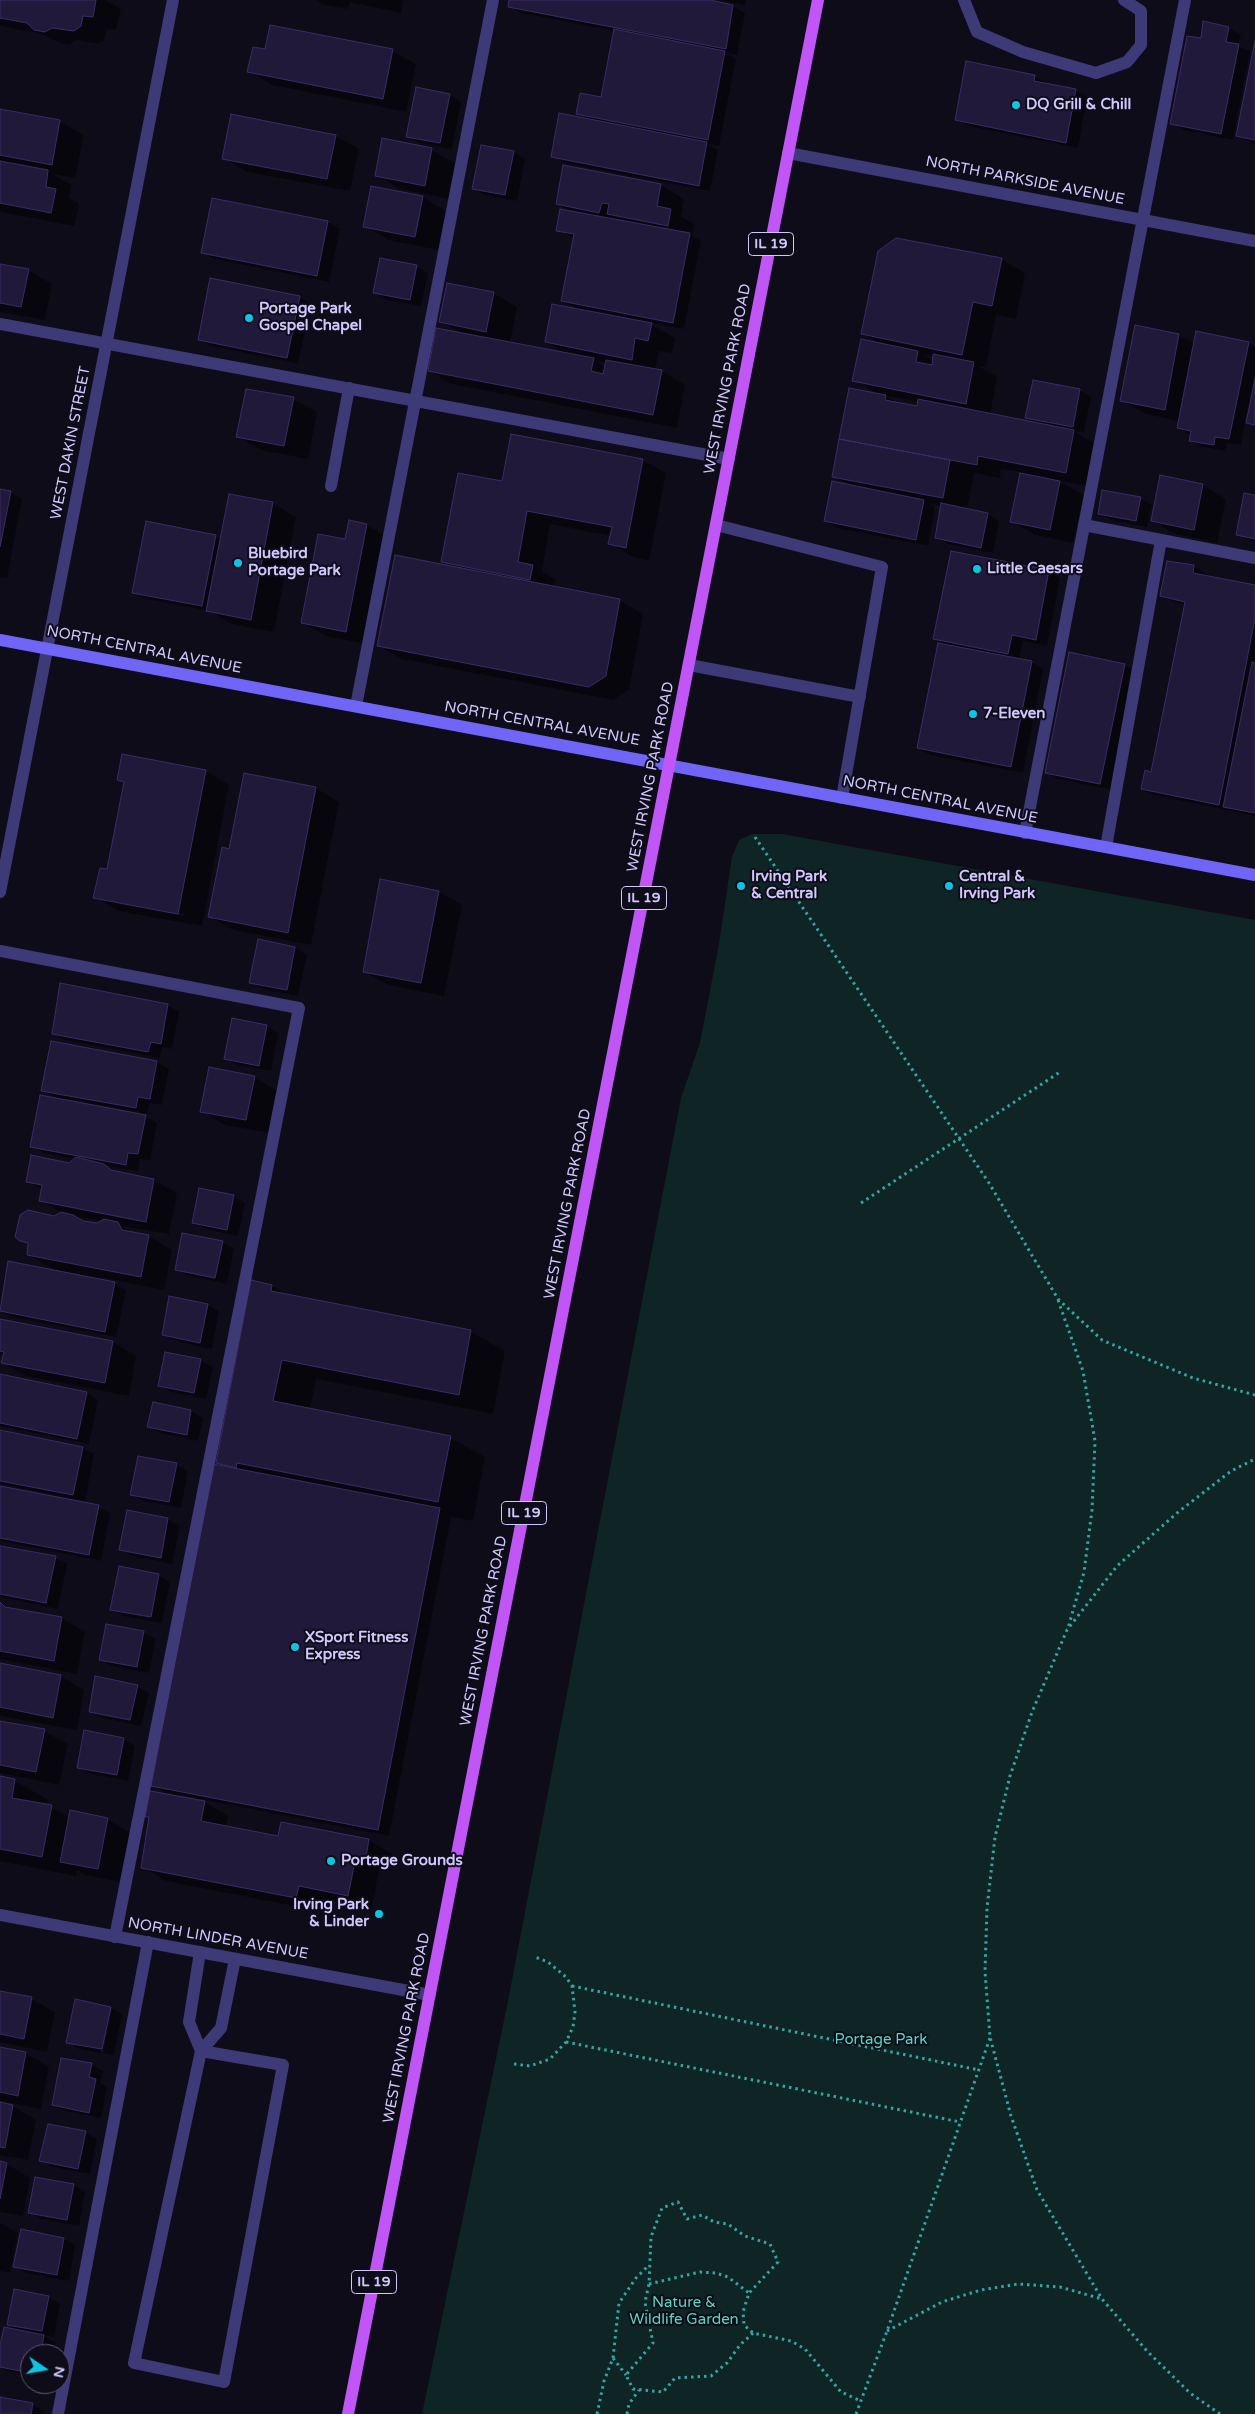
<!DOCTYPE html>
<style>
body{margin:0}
#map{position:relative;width:1255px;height:2414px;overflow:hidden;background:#0f0c1a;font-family:"Varela Round",sans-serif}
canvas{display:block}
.north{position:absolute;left:20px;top:2344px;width:50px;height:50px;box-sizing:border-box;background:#0f0c1a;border:1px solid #5c5774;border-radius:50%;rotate:102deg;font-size:14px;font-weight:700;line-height:20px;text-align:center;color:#d0c8fc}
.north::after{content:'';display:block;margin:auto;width:18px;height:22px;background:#0dc5e3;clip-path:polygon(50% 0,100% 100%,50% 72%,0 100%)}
</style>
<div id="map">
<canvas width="1255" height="2414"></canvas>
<div class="north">N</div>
</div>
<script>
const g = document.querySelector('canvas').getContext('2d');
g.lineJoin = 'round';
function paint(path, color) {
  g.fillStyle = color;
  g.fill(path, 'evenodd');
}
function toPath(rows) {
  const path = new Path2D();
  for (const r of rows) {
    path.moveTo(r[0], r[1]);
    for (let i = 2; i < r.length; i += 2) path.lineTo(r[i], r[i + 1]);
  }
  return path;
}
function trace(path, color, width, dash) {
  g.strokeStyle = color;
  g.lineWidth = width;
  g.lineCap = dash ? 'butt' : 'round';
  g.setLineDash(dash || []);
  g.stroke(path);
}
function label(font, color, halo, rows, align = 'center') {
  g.font = font + ' "Varela Round",sans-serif';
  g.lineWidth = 4;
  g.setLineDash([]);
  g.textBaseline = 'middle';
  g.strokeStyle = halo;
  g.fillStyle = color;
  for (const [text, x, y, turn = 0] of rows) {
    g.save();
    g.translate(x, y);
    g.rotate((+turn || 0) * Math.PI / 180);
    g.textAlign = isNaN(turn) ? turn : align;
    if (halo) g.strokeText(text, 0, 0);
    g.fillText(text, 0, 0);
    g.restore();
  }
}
paint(toPath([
 [752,834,782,834,1255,920,1255,2414,422,2414,508,2001,681,1098,700,1043,719,944,732,857,739,840]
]), '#0f2424');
paint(toPath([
 [0,0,105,0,121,9,116,30,107,29,104,40,98,44,77,40,69,45,59,43,43,34,0,26],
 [316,0,403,0,401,13,350,2,348,9,324,5],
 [510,0,703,0,733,6,745,13,737,55,726,53,736,59,719,146,708,144,718,150,710,191,564,163,553,156,588,119,578,113,602,99,615,31,521,13,509,6],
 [717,0,746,0,745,5],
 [1204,23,1229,28,1241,35,1238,46,1250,52,1233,140,1183,130,1171,123,1202,39],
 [1255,47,1255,145,1238,135],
 [392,51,416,64,406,112,272,85,249,71],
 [1035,76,1046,82,1046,85,1076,91,1087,97,1078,148,968,126,957,119],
 [417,89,450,95,461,102,452,149,419,143,408,136],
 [0,110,60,122,84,135,75,178,52,174,72,185,69,198,79,204,74,226,0,212],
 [232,116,336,136,359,149,350,191,247,172,224,158],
 [383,140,432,150,455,163,449,199,400,189,376,175],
 [514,152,525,159,517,201,485,195,473,188],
 [661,185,684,199,681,216,694,224,692,236,701,241,684,329,647,322,675,338,672,353,659,351,655,370,662,371,685,385,677,428,452,384,429,371,463,334,441,322,493,293,517,307,510,343,567,354,546,342,579,310,562,301,574,238,557,230,571,212,557,204],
 [597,361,607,363,606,367],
 [423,197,446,211,438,250,388,240,365,226],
 [213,200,328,222,340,229,329,282,214,259,202,252],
 [1001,259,1025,273,1016,319,996,315,986,367,980,367,997,377,990,415,1037,424,1026,417,1079,390,1091,397,1084,432,1073,431,1097,445,1089,486,1056,480,1084,495,1073,543,1035,535,1012,522,1021,472,1001,469,1000,478,974,473,967,510,988,514,999,521,993,553,948,544,936,538,942,506,930,504,935,507,928,546,837,528,825,521,849,485,833,476,850,389,878,394,854,380,880,344,863,334],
 [924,355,934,357,934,361],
 [886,396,919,402,918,407,899,404],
 [0,265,28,270,52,284,45,320,0,312],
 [416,266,428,273,421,306,386,300,374,293],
 [300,297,311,304,298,364,211,346,199,339],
 [1136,327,1179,335,1195,345,1249,343,1255,347,1255,426,1248,422,1250,412,1247,412,1241,445,1227,443,1225,451,1202,447,1190,440,1191,435,1178,428,1180,421,1145,414,1121,400],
 [293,399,317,412,308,459,261,450,237,436],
 [642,460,666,473,649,561,633,557,610,543,611,536,550,524,542,571,556,580,554,587,620,600,643,614,629,689,613,700,402,659,378,646,453,567,443,561,503,483],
 [1161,477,1203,485,1226,499,1217,543,1176,534,1152,521],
 [0,490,11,492,22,499,7,578,0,577],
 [1255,496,1255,542,1237,535],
 [1140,498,1152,505,1147,527,1111,520,1099,513],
 [272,503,296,517,274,632,231,624,210,611,145,599,134,592,215,536,222,540],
 [366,525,390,538,369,645,326,636,302,623,346,540],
 [1168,562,1194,567,1206,573,1205,576,1255,586,1255,816,1154,795,1142,789,1152,773,1185,605,1173,602,1161,595],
 [1049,571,1060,578,1047,646,1023,641,1019,660,1031,662,1043,669,1023,773,930,755,918,748,946,645,935,638],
 [1124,665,1136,671,1112,790,1058,779,1046,772],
 [206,771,229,785,202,926,118,911,95,897,108,871,125,784,118,780],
 [118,901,185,914,184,916,118,904],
 [316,788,339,802,311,945,233,930,210,917,230,850],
 [439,892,462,905,444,996,388,985,365,972],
 [259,941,295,948,307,955,298,996,262,989,251,982],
 [61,985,168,1005,179,1012,172,1049,162,1047,160,1058,65,1040,53,1033],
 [267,1026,278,1033,271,1071,237,1065,225,1058],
 [52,1042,157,1062,169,1069,162,1105,150,1103,147,1114,67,1099,66,1101,146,1117,157,1123,150,1160,140,1159,138,1171,103,1165,116,1172,154,1180,177,1193,169,1234,121,1226,136,1234,149,1236,172,1250,164,1290,100,1277,99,1280,114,1283,126,1290,116,1337,11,1317,0,1311,9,1262,57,1271,28,1255,29,1245,21,1240,62,1213,40,1200,42,1190,27,1181,76,1159,43,1153,31,1146,59,1100,42,1090],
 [74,1216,102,1221,98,1225,85,1223],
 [254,1077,278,1091,270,1133,225,1125,202,1111],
 [200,1190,234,1196,245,1203,238,1236,205,1229,194,1222],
 [222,1242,234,1248,227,1284,188,1276,177,1269],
 [252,1282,272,1286,290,1296,471,1332,505,1351,493,1414,316,1379,310,1410,450,1438,485,1457,473,1521,451,1517,389,1836,200,1799,228,1816,226,1827,279,1837,282,1824,369,1840,392,1854,390,1870,379,1869,372,1908,322,1898,320,1911,166,1881,142,1867,150,1819,146,1817,196,1801,196,1798,164,1792,152,1785,227,1468,217,1462],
 [207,1305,219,1311,212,1349,175,1341,163,1335],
 [0,1320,113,1342,136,1356,129,1396,26,1376,3,1363,4,1355,0,1353],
 [166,1354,201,1361,213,1367,206,1399,171,1392,160,1385],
 [0,1376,87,1393,98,1400,89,1444,0,1426],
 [154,1404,191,1411,203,1418,198,1441,160,1433,149,1426],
 [0,1431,82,1448,94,1454,85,1501,0,1484],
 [176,1464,188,1471,181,1508,143,1501,132,1495],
 [0,1487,99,1507,110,1513,101,1561,0,1541],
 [128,1511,168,1519,180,1526,172,1564,132,1556,121,1549],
 [0,1547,55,1558,67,1564,58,1609,0,1597],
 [158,1575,170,1582,162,1623,123,1616,111,1609],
 [0,1603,11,1609,62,1618,85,1632,77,1674,0,1659],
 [107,1625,144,1633,156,1639,149,1673,112,1666,101,1659],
 [0,1664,61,1676,84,1690,77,1730,0,1716],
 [137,1686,149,1693,141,1726,102,1718,90,1712],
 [0,1722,44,1731,68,1744,59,1785,0,1773],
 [123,1739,135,1746,128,1781,90,1774,78,1767],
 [0,1778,15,1781,49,1800,48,1806,70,1817,108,1819,131,1833,121,1882,85,1875,77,1870,76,1876,0,1861],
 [0,1992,31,1999,55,2012,47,2052,0,2042],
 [76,2001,111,2008,122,2014,114,2055,103,2053,112,2010,109,2010,100,2053,79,2049,67,2042],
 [0,2048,26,2053,49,2067,41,2109,0,2101],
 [91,2064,103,2071,100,2083,107,2087,101,2118,65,2111,53,2105],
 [0,2104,13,2106,36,2120,28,2160,0,2155],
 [85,2132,97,2139,90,2174,52,2167,41,2160],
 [0,2163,7,2164,30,2178,23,2216,0,2212],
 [73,2185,85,2192,79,2226,41,2219,29,2212],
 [0,2223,18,2233,10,2273,0,2271],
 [22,2230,64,2239,75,2245,69,2281,26,2273,14,2266],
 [49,2297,60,2304,54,2337,43,2335,56,2343,54,2354,30,2354,30,2376,9,2372,0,2367,0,2352,19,2331,8,2324],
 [0,2398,33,2404,44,2411,44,2414,0,2414]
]), '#0007');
const building = toPath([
 [0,0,96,0,93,17,83,16,81,26,74,31,52,28,45,32,34,30,27,23,0,18,0,0],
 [509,0,710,0,733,5,726,49,508,7,509,0],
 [1203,21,1229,27,1226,42,1239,44,1221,134,1170,124,1187,36,1201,38,1203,21],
 [270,25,393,49,383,99,247,72,253,47,265,49,270,25],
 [614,29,725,51,708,140,576,114,580,93,601,97,614,29],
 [1255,41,1255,140,1236,136,1255,41],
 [966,61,1035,75,1034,81,1076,89,1066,143,955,120,966,61],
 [416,87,450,94,440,143,406,137,416,87],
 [0,109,60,120,52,165,0,155,0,109],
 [559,113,707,142,699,186,551,157,559,113],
 [231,114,336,135,327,179,222,159,231,114],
 [382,138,432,148,425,186,375,176,382,138],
 [481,145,514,151,505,195,472,189,481,145],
 [0,161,48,170,46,187,56,189,51,213,0,203,0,161],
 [563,165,661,184,657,206,671,209,668,226,607,214,609,204,602,203,599,213,556,204,563,165],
 [371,186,423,196,415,237,363,227,371,186],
 [212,198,328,221,317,276,201,253,212,198],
 [560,209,690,233,673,323,561,301,574,234,556,231,560,209],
 [896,238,1002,258,992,306,973,302,962,355,861,334,878,251,896,238],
 [380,258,417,265,410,300,373,293,380,258],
 [0,264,29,269,21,307,0,303,0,264],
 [210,278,300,296,287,358,198,340,210,278],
 [447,283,494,292,486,332,439,322,447,283],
 [552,304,652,323,648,341,635,338,632,360,545,342,552,304],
 [1135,325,1179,334,1165,410,1120,401,1135,325],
 [436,328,594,358,591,371,603,374,606,360,662,370,653,415,428,371,436,328],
 [1196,331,1249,342,1229,439,1215,437,1214,445,1189,441,1191,431,1177,428,1196,331],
 [861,339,918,351,916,362,932,365,933,354,974,362,966,404,852,381,861,339],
 [1255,378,1255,425,1246,423,1255,378],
 [1033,380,1080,389,1073,427,1025,418,1033,380],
 [849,388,886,395,885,400,917,406,918,399,1074,430,1066,473,978,456,977,465,839,439,849,388],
 [246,389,294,397,284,446,236,437,246,389],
 [511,434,643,459,626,548,608,544,612,527,527,511,518,562,533,565,530,580,441,562,458,473,502,481,511,434],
 [839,439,950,460,943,498,832,477,839,439],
 [1020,473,1060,481,1050,530,1010,522,1020,473],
 [1160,475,1203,484,1194,530,1151,521,1160,475],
 [832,481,924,500,916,540,824,521,832,481],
 [0,489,11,491,0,547,0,489],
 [1102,490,1141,497,1136,521,1098,514,1102,490],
 [1244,493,1255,495,1255,539,1236,535,1244,493],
 [229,494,273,502,251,620,206,611,229,494],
 [941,503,988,513,981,548,935,538,941,503],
 [349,520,367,524,346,632,301,623,318,534,345,539,349,520],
 [146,521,216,535,202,606,132,593,146,521],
 [951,551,1049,570,1036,640,1012,635,1008,654,933,639,951,551],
 [395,555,620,599,606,676,589,687,377,646,395,555],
 [1167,561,1194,565,1193,573,1255,585,1255,618,1219,805,1141,789,1145,770,1151,772,1185,602,1160,596,1167,561],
 [938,643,1032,661,1011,767,917,748,938,643],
 [1069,652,1125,664,1100,784,1045,773,1069,652],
 [1252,662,1255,663,1255,813,1223,807,1252,662],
 [122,754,206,770,178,914,93,898,100,868,107,869,124,782,117,780,122,754],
 [244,773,316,787,288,933,208,917,222,847,229,849,244,773],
 [380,879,439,891,421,983,363,972,380,879],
 [258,939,295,947,287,990,249,983,258,939],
 [60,983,168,1004,161,1044,151,1042,148,1052,52,1034,60,983],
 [232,1018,267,1025,259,1066,224,1059,232,1018],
 [51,1041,157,1061,150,1099,138,1097,136,1108,41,1091,51,1041],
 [209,1067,255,1076,246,1120,200,1112,209,1067],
 [40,1095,146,1115,138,1154,128,1153,126,1165,30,1147,40,1095],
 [31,1155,69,1163,76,1157,104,1164,111,1170,154,1179,146,1222,39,1201,42,1185,26,1182,31,1155],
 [199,1188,234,1195,227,1230,192,1223,199,1188],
 [28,1210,54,1216,61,1212,73,1215,83,1221,97,1223,104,1219,118,1222,122,1230,149,1235,141,1277,27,1255,28,1243,20,1241,15,1237,20,1215,28,1210],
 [182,1233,223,1241,215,1278,175,1270,182,1233],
 [8,1261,115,1282,105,1332,0,1311,8,1261],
 [251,1280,272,1285,271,1291,471,1330,459,1395,282,1360,273,1401,451,1436,438,1502,237,1463,236,1468,216,1463,251,1280],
 [169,1296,208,1304,200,1343,162,1335,169,1296],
 [0,1319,113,1341,105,1383,1,1363,4,1352,0,1351,0,1319],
 [165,1352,201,1359,194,1393,158,1386,165,1352],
 [0,1374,87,1392,77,1439,0,1423,0,1374],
 [153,1402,191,1410,187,1435,147,1427,153,1402],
 [0,1430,83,1447,73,1495,0,1481,0,1430],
 [138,1456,177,1463,169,1502,130,1495,138,1456],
 [213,1464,440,1508,378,1830,151,1786,213,1464],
 [0,1486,99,1505,89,1555,0,1538,0,1486],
 [127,1510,168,1518,161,1558,119,1550,127,1510],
 [0,1546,56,1556,46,1603,0,1594,0,1546],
 [119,1566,159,1574,151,1617,110,1610,119,1566],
 [0,1602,5,1607,62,1617,54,1661,0,1651,0,1602],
 [106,1624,144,1631,137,1667,99,1660,106,1624],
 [0,1663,61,1675,53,1718,0,1707,0,1663],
 [95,1676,138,1685,130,1720,89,1712,95,1676],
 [0,1721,45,1729,36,1772,0,1765,0,1721],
 [84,1730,124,1738,117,1775,77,1768,84,1730],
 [0,1776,15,1779,12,1798,52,1805,42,1857,0,1849,0,1776],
 [150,1791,205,1801,201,1821,278,1836,281,1822,369,1839,366,1857,356,1856,348,1896,299,1886,296,1898,141,1868,149,1817,145,1817,150,1791],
 [70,1810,108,1818,98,1869,60,1862,70,1810],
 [0,1991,32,1997,24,2039,0,2034,0,1991],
 [75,1999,111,2007,102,2049,66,2043,75,1999],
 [0,2047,26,2052,18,2096,0,2092,0,2047],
 [61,2058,92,2063,89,2077,96,2079,89,2113,52,2105,61,2058],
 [0,2102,13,2105,5,2148,0,2147,0,2102],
 [48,2124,86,2131,78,2169,39,2161,48,2124],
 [0,2161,7,2163,0,2199,0,2161],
 [35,2177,74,2184,67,2220,28,2213,35,2177],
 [21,2229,64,2238,57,2275,13,2267,21,2229],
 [14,2289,49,2296,42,2331,7,2325,14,2289],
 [4,2327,44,2335,41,2354,30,2354,30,2373,0,2367,0,2345,4,2327],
 [0,2397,33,2403,31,2414,0,2414,0,2397]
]);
paint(building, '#21193a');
trace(building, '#3a2c65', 1);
trace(toPath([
 [755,837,989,1183,1058,1299,1102,1340,1193,1378,1255,1395],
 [861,1203,1060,1072],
 [1058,1300,1083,1371,1095,1441,1092,1510,1084,1572,1068,1628],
 [572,1986,979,2070],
 [566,2042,960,2122],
 [514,2064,530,2066,550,2059,566,2042,573,2027,575,2012,572,1986,566,1977,548,1962,535,1957],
 [649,2284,700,2272,716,2273,728,2277,749,2293],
 [887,2331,942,2302,981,2290,1018,2284,1060,2287,1102,2299],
 [753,2333,740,2345,727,2363,711,2376,675,2378,663,2392,633,2389,626,2375,653,2343,645,2302,649,2284,651,2237,662,2208,678,2202,687,2219,702,2215,714,2222,728,2224,745,2236,770,2244,778,2262,749,2293,743,2312,744,2325,753,2333,791,2341,805,2349,841,2392,861,2401],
 [613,2358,619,2303,636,2278,649,2265],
 [597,2414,604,2381,613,2358,626,2375],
 [627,2414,629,2404,639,2390],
 [856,2414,887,2331,990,2038],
 [1220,2414,1190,2393,1147,2351,1102,2299,1037,2190,1011,2116,990,2037,985,1972,987,1908,995,1837,1010,1776,1032,1712,1067,1630,1117,1566,1177,1513,1231,1471,1255,1459]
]), '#33a5a3', 3, [2.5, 4]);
trace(toPath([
 [964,0,977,32,1023,52,1096,73,1127,62,1141,45,1141,11,1124,0],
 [0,324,729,459],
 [331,486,349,388],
 [716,525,882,567,842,798],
 [1084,525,1255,558],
 [689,665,860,697],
 [356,706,493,0],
 [1025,833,1185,0],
 [1106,847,1161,540],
 [0,951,299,1008,115,1937],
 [200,1952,189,2022,201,2051,221,2028,235,1959],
 [201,2051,283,2065,224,2382,134,2363,201,2051],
 [58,2414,148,1942]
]), '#3e3977', 12);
trace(toPath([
 [788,153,1255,241],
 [0,892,173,0],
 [0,1915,430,1995]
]), '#3e3977', 12);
trace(toPath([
 [0,640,1255,875]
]), '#6f65f6', 12);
trace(toPath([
 [348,2414,818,0]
]), '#c056f5', 12);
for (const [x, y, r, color] of [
 [1016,105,5,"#0dc5e3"],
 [249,318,5,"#0dc5e3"],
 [238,563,5,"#0dc5e3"],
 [977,569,5,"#0dc5e3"],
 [973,714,5,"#0dc5e3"],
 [741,886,5,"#0dc5e3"],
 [949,886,5,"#0dc5e3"],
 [295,1647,5,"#0dc5e3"],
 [331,1861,5,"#0dc5e3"],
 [379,1914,5,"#0dc5e3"]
]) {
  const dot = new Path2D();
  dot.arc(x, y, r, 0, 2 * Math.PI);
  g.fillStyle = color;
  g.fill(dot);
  trace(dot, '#0f0c1a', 2);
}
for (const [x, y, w] of [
 [771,244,45],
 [644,898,45],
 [524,1513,45],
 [374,2282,45]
]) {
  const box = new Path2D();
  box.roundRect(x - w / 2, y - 11.5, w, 23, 4);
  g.fillStyle = '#0f0c1a';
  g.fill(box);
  trace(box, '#d0c8fc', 1);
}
label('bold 14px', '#d0c8fc', null, [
 ["IL 19",771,244],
 ["IL 19",644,898],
 ["IL 19",524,1513],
 ["IL 19",374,2282]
]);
label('bold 15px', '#d0c8fc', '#0f0c1a', [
 ["DQ Grill & Chill",1026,105],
 ["Portage Park",259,309],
 ["Gospel Chapel",259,326],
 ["Bluebird",248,554],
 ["Portage Park",248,571],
 ["Little Caesars",987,569],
 ["7-Eleven",983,714],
 ["Irving Park",751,877],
 ["& Central",751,894],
 ["Central &",959,877],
 ["Irving Park",959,894],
 ["XSport Fitness",305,1638],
 ["Express",305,1655],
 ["Portage Grounds",341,1861],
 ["Irving Park",369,1905,"right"],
 ["& Linder",369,1922,"right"]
], 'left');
label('15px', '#d0c8fc', '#0f0c1a', [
 ["NORTH PARKSIDE AVENUE",1025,181,11],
 ["WEST IRVING PARK ROAD",728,379,-79],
 ["WEST DAKIN STREET",71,443,-79],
 ["NORTH CENTRAL AVENUE",144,650,11],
 ["NORTH CENTRAL AVENUE",542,724,10],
 ["WEST IRVING PARK ROAD",651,777,-79],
 ["NORTH CENTRAL AVENUE",940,800,11],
 ["WEST IRVING PARK ROAD",568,1204,-79],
 ["WEST IRVING PARK ROAD",484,1631,-79],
 ["NORTH LINDER AVENUE",218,1939,10],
 ["WEST IRVING PARK ROAD",407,2028,-79]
]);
label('15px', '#5ad6bc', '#0f0c1a', [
 ["Portage Park",881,2040],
 ["Nature &",684,2303],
 ["Wildlife Garden",684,2320]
]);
</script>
